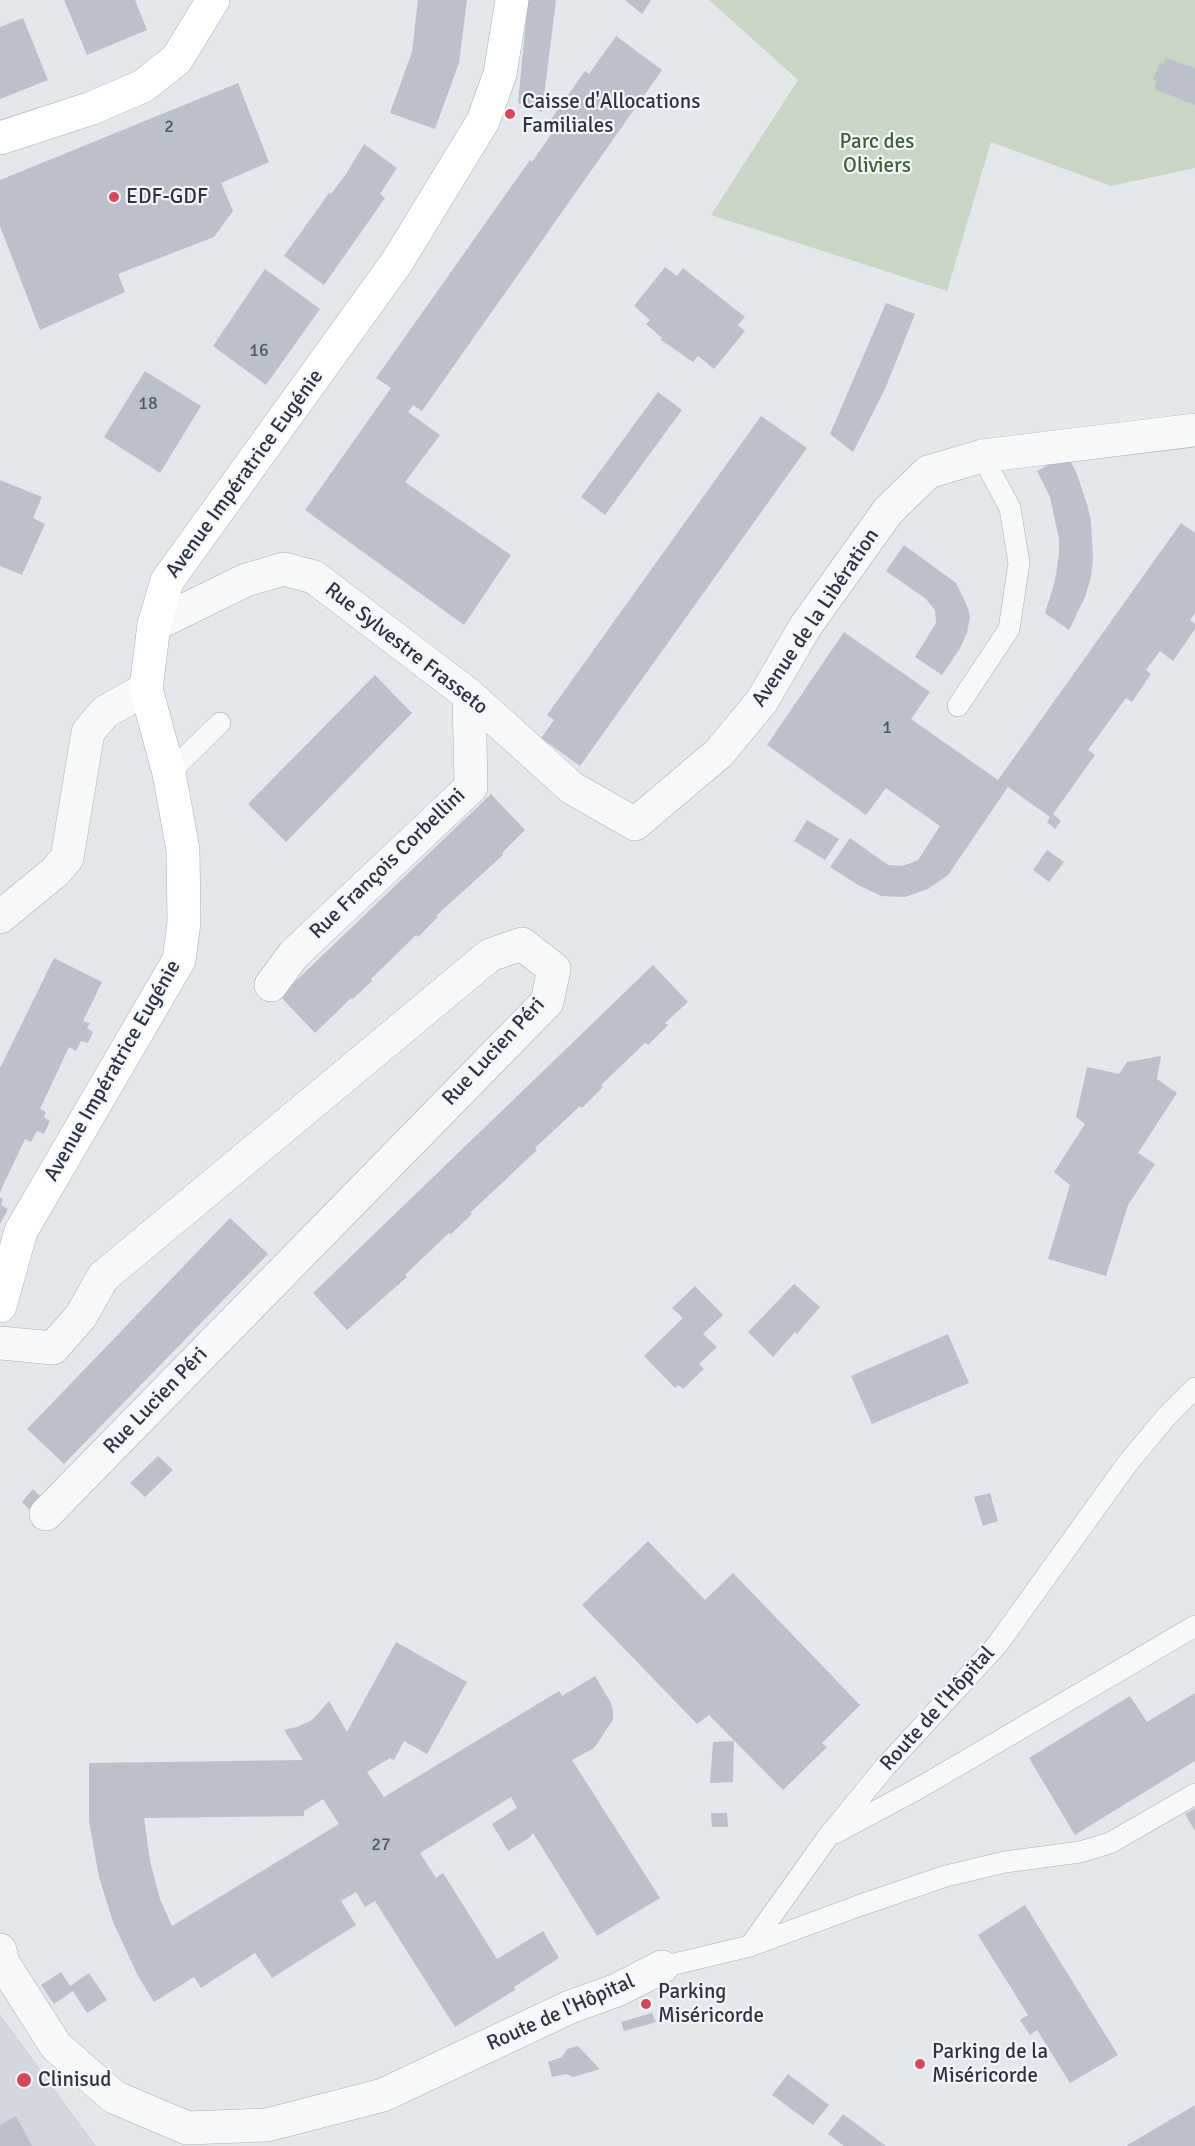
<!DOCTYPE html>
<meta charset="utf-8">
<style>
body{margin:0}
canvas{display:block;background:#e4e7ec}
</style>
<canvas width="1195" height="2146"></canvas>
<script>
const g = document.querySelector('canvas').getContext('2d');
g.lineJoin = 'round';
function paint(path, color) {
  g.fillStyle = color;
  g.fill(path, 'evenodd');
}
function toPath(rows) {
  const path = new Path2D();
  for (const r of rows) {
    path.moveTo(r[0], r[1]);
    for (let i = 2; i < r.length; i += 2) path.lineTo(r[i], r[i + 1]);
  }
  return path;
}
function trace(path, color, width, dash) {
  g.strokeStyle = color;
  g.lineWidth = width;
  g.lineCap = dash ? 'butt' : 'round';
  g.setLineDash(dash || []);
  g.stroke(path);
}
function label(font, color, halo, rows, align = 'center') {
  g.font = font + ' Signika,sans-serif';
  g.lineWidth = 4.5;
  g.setLineDash([]);
  g.textBaseline = 'middle';
  g.strokeStyle = halo;
  g.fillStyle = color;
  for (const [text, x, y, turn = 0] of rows) {
    g.save();
    g.translate(x, y);
    g.rotate((+turn || 0) * Math.PI / 180);
    g.textAlign = isNaN(turn) ? turn : align;
    if (halo) g.strokeText(text, 0, 0);
    g.fillText(text, 0, 0);
    g.restore();
  }
}
paint(toPath([
 [0,2014,96,2146,0,2146]
]), '#d2d6de');
paint(toPath([
 [709,0,1195,0,1195,168,1111,186,991,142,947,291,711,215,798,80]
]), '#c9d6c5');
paint(toPath([
 [64,0,135,0,147,30,87,55],
 [418,0,467,0,459,63,435,129,390,113,412,52],
 [528,0,556,0,542,112,518,103],
 [625,0,651,0,642,14],
 [23,18,48,80,0,99,0,27],
 [616,36,662,70,422,411,413,405,408,412,440,435,405,482,511,555,464,625,305,510,391,388,376,378,530,160,532,162,554,130,549,122,585,71,589,74],
 [1166,58,1195,68,1195,105,1154,89,1157,81,1153,79,1160,63,1163,65],
 [238,83,269,162,221,183,233,211,214,237,118,274,125,292,40,330,0,226,0,180],
 [364,144,397,168,380,194,385,198,324,285,284,256,329,193,331,194,346,174],
 [665,267,677,276,683,268,745,317,738,325,745,331,714,369,698,356,693,362,661,340,662,338,646,324,650,320,634,306],
 [265,269,320,309,266,385,213,346],
 [886,303,915,314,885,389,853,452,830,434],
 [145,371,201,406,160,473,104,437],
 [658,392,682,410,605,515,581,497],
 [761,416,807,448,580,766,541,738,554,720,547,715],
 [1068,457,1076,472,1087,504,1091,522,1093,558,1091,577,1085,597,1069,630,1045,613,1055,581,1059,553,1059,539,1050,497,1037,471,1060,458],
 [0,480,42,497,33,518,45,524,22,575,0,566],
 [1181,523,1195,533,1195,613,1190,620,1195,624,1195,629,1173,661,1160,651,1146,670,1151,674,1132,702,1126,698,1088,750,1095,755,1053,814,1061,821,1055,829,1047,822,1050,817,1008,787,948,875,928,889,905,897,881,896,858,885,830,867,850,838,888,865,902,866,911,863,918,860,940,826,886,788,866,815,767,745,844,632,930,692,911,719,998,780],
 [904,545,956,583,968,608,970,617,967,633,959,650,942,675,915,657,936,623,935,610,926,599,886,571],
 [375,675,412,713,286,842,248,804],
 [491,794,525,830,502,853,503,855,436,916,438,917,418,937,416,935,371,979,372,981,353,999,351,998,315,1033,280,996],
 [807,820,839,839,825,860,794,841],
 [1047,850,1064,862,1049,882,1033,870],
 [54,958,102,982,83,1021,90,1023,87,1028,93,1032,88,1043,81,1041,76,1051,69,1047,40,1109,46,1112,44,1117,50,1121,44,1134,37,1131,31,1142,25,1139,0,1192,0,1068],
 [653,965,688,1002,665,1023,668,1025,648,1045,645,1043,601,1085,603,1087,582,1108,580,1106,535,1148,537,1150,470,1213,472,1214,451,1234,449,1233,405,1275,407,1277,347,1330,313,1293],
 [1161,1056,1157,1079,1177,1093,1138,1153,1155,1164,1128,1205,1106,1276,1048,1259,1070,1185,1054,1172,1085,1124,1076,1117,1087,1067,1119,1074,1127,1062],
 [0,1197,3,1199,1,1205,8,1209,0,1224],
 [230,1218,268,1254,64,1464,27,1429],
 [794,1284,820,1307,797,1334,795,1332,773,1357,748,1332],
 [695,1286,723,1315,703,1334,717,1347,699,1364,704,1369,683,1389,678,1385,675,1388,644,1356,683,1318,672,1308],
 [948,1334,969,1383,872,1424,851,1376],
 [158,1456,173,1470,145,1497,130,1483],
 [33,1489,44,1500,33,1513,22,1502],
 [990,1493,998,1521,983,1526,974,1497],
 [648,1541,705,1600,733,1573,860,1705,822,1743,827,1747,783,1790,709,1715,697,1724,582,1605],
 [396,1642,467,1682,427,1754,404,1741,394,1760,390,1758,367,1772,384,1797,559,1691,562,1696,595,1676,611,1703,613,1712,613,1720,594,1748,572,1760,660,1898,597,1936,533,1833,529,1838,508,1851,492,1824,517,1808,511,1797,420,1853,436,1878,443,1873,497,1959,543,1931,559,1958,514,1987,515,1990,455,2027,375,1901,365,1907,356,1892,341,1901,356,1925,272,1978,255,1953,201,1988,194,1977,154,2002,138,1976,113,1922,99,1877,89,1821,89,1763,303,1760,284,1730,297,1727,312,1720,329,1701,347,1732],
 [323,1799,339,1824,172,1926,160,1899,150,1861,144,1818,304,1816,304,1811],
 [1195,1693,1195,1761,1075,1835,1029,1758,1130,1696,1147,1722],
 [734,1741,733,1782,710,1783,713,1742],
 [1195,1808,1195,1831,1185,1814],
 [711,1813,727,1813,728,1827,712,1827],
 [1025,1905,1118,2055,1070,2083,1037,2030,1030,2035,1020,2020,1028,2015,978,1935],
 [61,1972,70,1986,89,1973,107,2000,87,2013,73,1991,54,2004,41,1985],
 [652,2013,656,2022,624,2031,621,2022],
 [578,2046,600,2069,573,2077,566,2074,552,2077,548,2062,562,2057,567,2049],
 [788,2074,829,2105,813,2125,772,2095],
 [1195,2105,1195,2146,1126,2146],
 [843,2114,886,2146,844,2146,828,2134],
 [16,2116,32,2146,0,2146,0,2125]
]), '#bbc0ca');
const service = toPath([
 [958,706,1009,629,1019,563,1010,508,982,456],
 [169,773,220,723],
 [835,1833,921,1787,1195,1626],
 [750,1946,861,1905,946,1876,1005,1862,1080,1852,1110,1843,1195,1794],
 [662,1967,750,1946,827,1838,885,1767,997,1645,1127,1464,1166,1417,1195,1388]
]);
const minor = toPath([
 [154,625,246,580,284,569,314,577,469,695,572,788,635,824,719,753,762,701,805,627,888,511,928,472,982,456,1195,430],
 [0,917,55,872,67,858,88,732,105,712,146,689],
 [271,985,294,954,471,787,469,695],
 [0,1343,53,1348,81,1316,103,1277,490,955,522,944,554,969,547,1002,46,1514]
]);
const tertiary = toPath([
 [0,1950,3,1963,56,2046,114,2097,187,2128,267,2125,383,2095,570,2007,617,1990,662,1967]
]);
const secondary = toPath([
 [0,138,92,108,143,86,177,59,213,0],
 [0,1306,21,1231,179,960,184,923,183,850,169,773,146,689,154,625,167,581,397,262,483,121,500,74,512,0]
]);
trace(service, '#a9aeb7', 22);
trace(minor, '#a9aeb7', 34);
trace(tertiary, '#a9aeb7', 34);
trace(secondary, '#a9aeb7', 34);
trace(service, '#f7f8fa', 21);
trace(minor, '#f7f8fa', 33);
trace(tertiary, '#f7f8fa', 33);
trace(secondary, '#fff', 33);
for (const [x, y, r, color] of [
 [510,114,6,"#d1495b"],
 [114,197,6,"#d1495b"],
 [646,2004,6,"#d1495b"],
 [920,2064,6,"#d1495b"],
 [24,2080,8,"#d1495b"]
]) {
  const dot = new Path2D();
  dot.arc(x, y, r, 0, 2 * Math.PI);
  g.fillStyle = color;
  g.fill(dot);
  trace(dot, '#f4f6f9', 2);
}
label('18px', '#4f5766', null, [
 ["2",169,127],
 ["16",259,351],
 ["18",148,404],
 ["1",887,728],
 ["27",381,1845]
]);
label('21px', '#2b3445', '#f4f6f9', [
 ["Caisse d'Allocations",522,102],
 ["Familiales",522,126],
 ["EDF-GDF",126,197],
 ["Parking",658,1992],
 ["Miséricorde",658,2016],
 ["Parking de la",932,2052],
 ["Miséricorde",932,2076],
 ["Clinisud",38,2080]
], 'left');
label('21px', '#3f6138', '#f4f6f9', [
 ["Parc des",877,142],
 ["Oliviers",877,166]
]);
label('21px', '#2b3445', '#f4f6f9', [
 ["Avenue Impératrice Eugénie",245,474,-54],
 ["Avenue de la Libération",816,618,-56],
 ["Rue Sylvestre Frasseto",406,649,38],
 ["Rue François Corbellini",388,864,-44],
 ["Rue Lucien Péri",494,1052,-47],
 ["Avenue Impératrice Eugénie",113,1071,-60],
 ["Rue Lucien Péri",156,1401,-46],
 ["Route de l'Hôpital",938,1709,-48],
 ["Route de l'Hôpital",561,2013,-24]
]);
</script>
